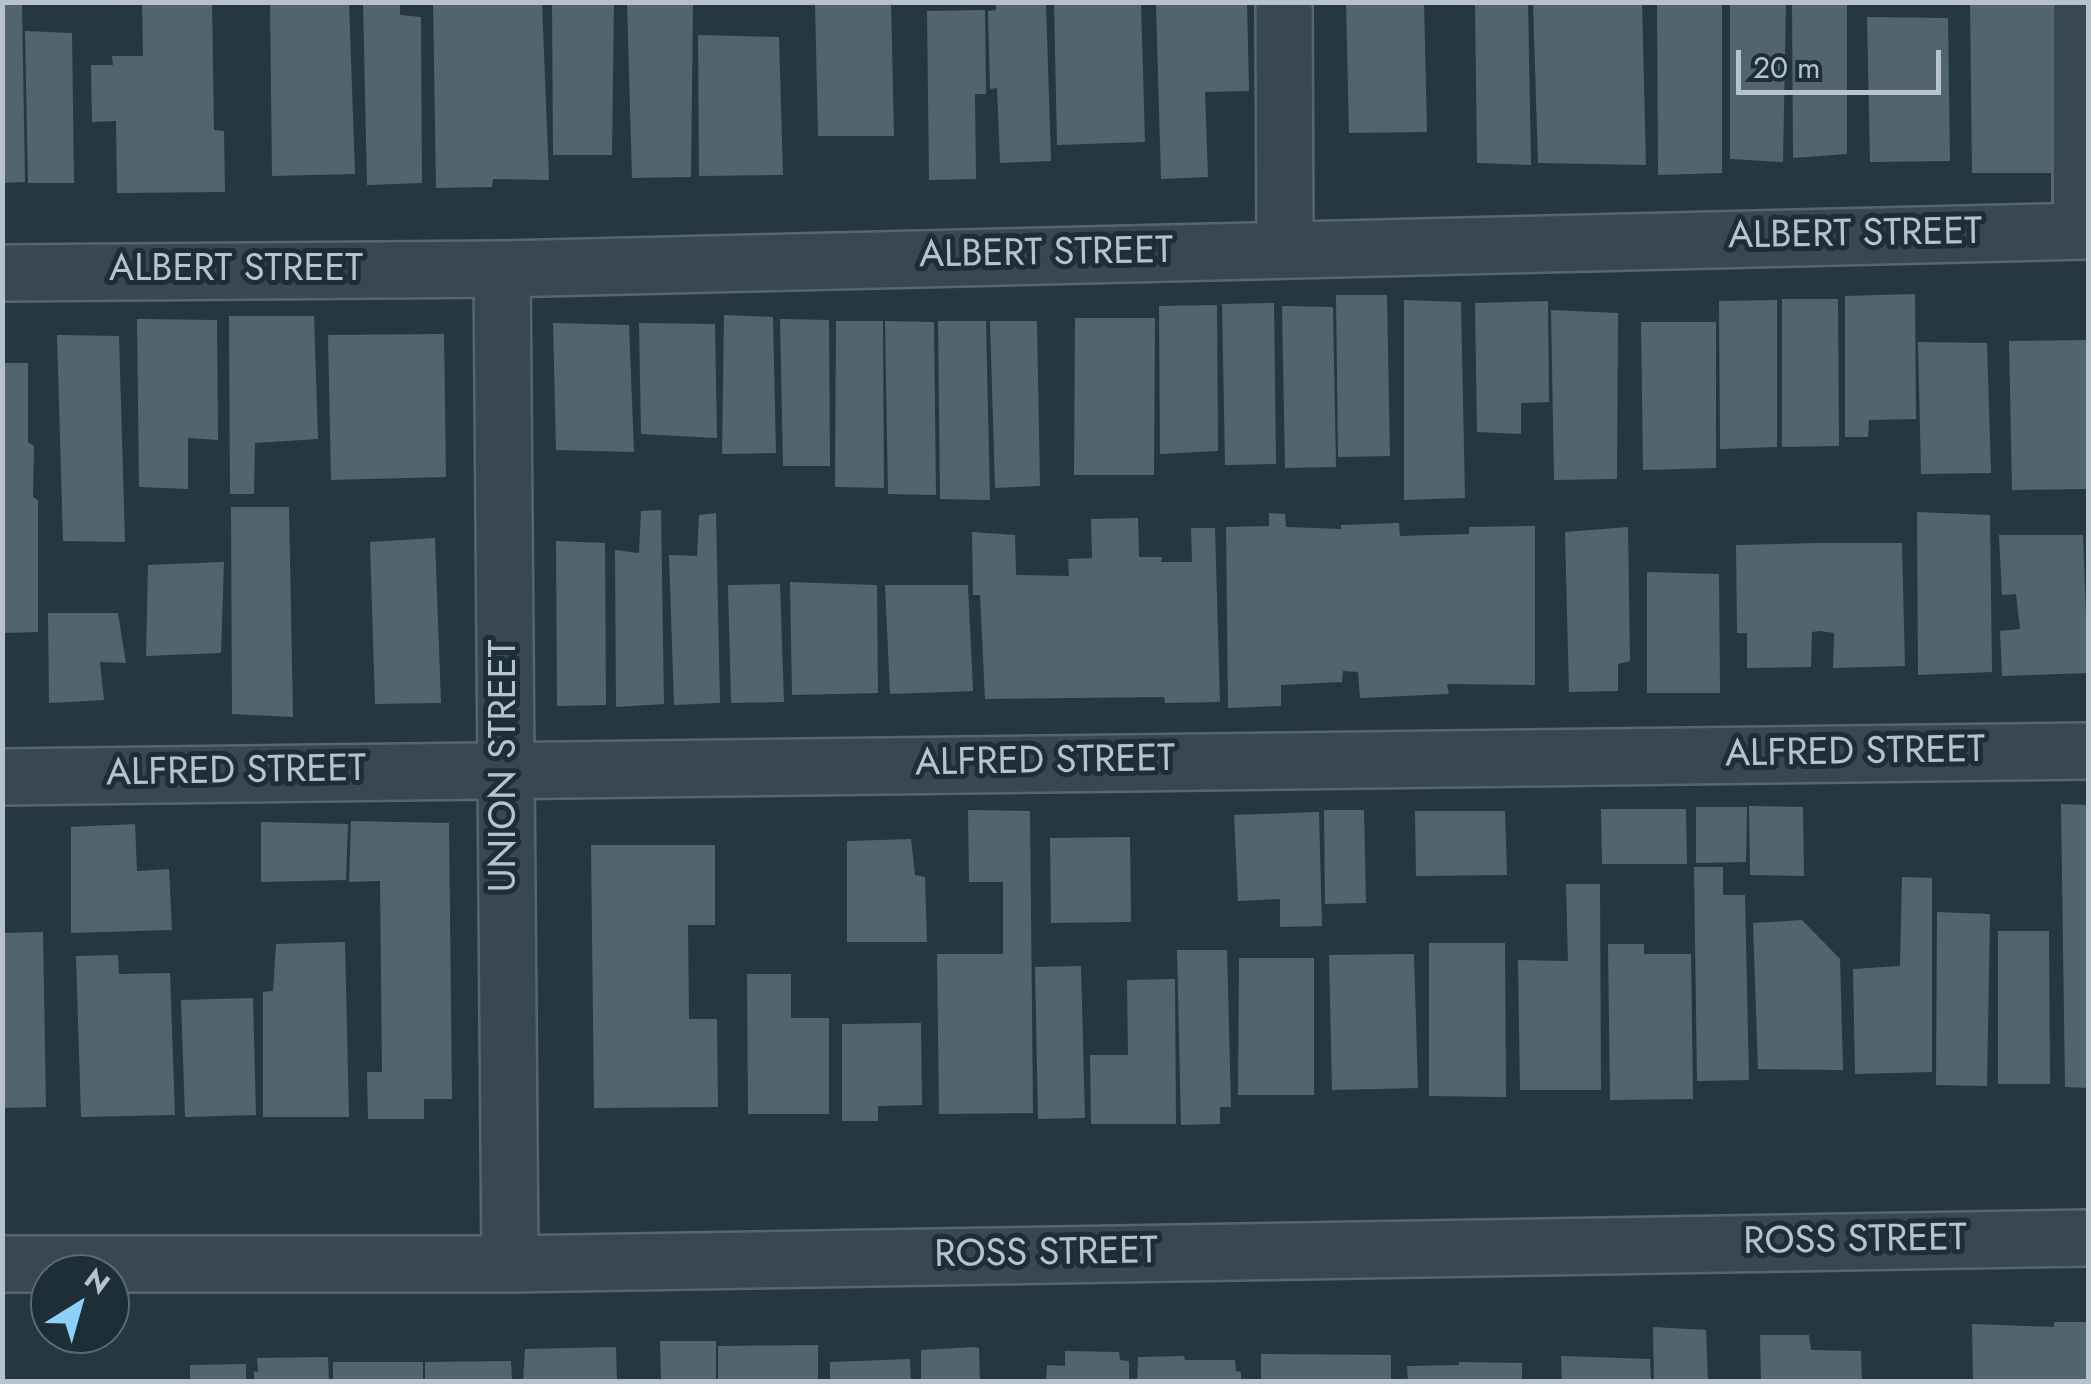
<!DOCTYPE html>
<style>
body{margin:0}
#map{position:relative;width:2091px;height:1384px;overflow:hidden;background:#253841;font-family:Jost,sans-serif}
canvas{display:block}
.frame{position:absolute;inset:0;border:5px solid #b6c3cb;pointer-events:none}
.north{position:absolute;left:30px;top:1254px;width:100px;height:100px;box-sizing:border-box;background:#1e2e36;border:2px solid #5b6a72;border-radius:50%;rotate:37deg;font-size:28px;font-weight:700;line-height:40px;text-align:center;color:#b6c3cb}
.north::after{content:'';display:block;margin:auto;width:35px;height:45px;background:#8bd1fa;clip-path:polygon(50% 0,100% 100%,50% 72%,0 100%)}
.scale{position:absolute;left:1736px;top:50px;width:205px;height:45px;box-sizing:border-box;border:5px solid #b6c3cb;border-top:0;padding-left:12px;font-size:30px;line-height:35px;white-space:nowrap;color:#b6c3cb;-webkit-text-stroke:8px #1e2e36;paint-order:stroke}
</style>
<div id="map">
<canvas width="2091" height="1384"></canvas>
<div class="frame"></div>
<div class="north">N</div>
<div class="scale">20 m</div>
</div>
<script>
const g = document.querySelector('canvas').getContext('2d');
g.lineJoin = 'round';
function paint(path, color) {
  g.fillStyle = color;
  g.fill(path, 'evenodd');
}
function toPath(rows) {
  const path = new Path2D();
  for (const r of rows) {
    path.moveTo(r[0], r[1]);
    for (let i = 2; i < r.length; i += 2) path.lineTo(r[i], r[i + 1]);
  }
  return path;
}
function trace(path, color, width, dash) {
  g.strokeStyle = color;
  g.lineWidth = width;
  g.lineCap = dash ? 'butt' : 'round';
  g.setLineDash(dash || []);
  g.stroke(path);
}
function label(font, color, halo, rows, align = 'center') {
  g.font = font + ' Jost,sans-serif';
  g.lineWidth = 10;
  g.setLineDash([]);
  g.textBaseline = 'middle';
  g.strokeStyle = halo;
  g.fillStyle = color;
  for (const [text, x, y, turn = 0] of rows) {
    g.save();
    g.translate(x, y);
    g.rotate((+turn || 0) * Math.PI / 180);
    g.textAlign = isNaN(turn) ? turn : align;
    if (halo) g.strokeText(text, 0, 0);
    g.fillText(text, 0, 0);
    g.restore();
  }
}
paint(toPath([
 [2,2,22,2,25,182,2,183],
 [142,2,212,2,214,130,224,131,225,192,117,193,116,121,92,122,91,65,113,65,112,56,143,56],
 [270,2,349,2,355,174,272,176],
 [363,2,400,2,400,15,421,17,422,183,367,185],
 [433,2,542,2,549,180,493,179,492,187,436,188],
 [552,2,614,2,612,155,553,155],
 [627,2,693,2,691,177,632,178],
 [815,2,891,2,894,136,818,136],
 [1046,2,1051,161,1000,163,997,88,990,89,988,11,996,10,996,3],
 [1054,2,1141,2,1145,142,1057,145],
 [1247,2,1249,91,1205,92,1208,177,1161,179,1156,4],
 [1346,2,1424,2,1427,132,1349,133],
 [1475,2,1528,2,1531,165,1477,163],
 [1533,2,1642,2,1646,165,1538,163],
 [1657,2,1722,2,1722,173,1658,175],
 [1730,2,1786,2,1783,162,1730,159],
 [1792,2,1847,2,1847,154,1793,158],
 [1970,2,2055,2,2057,173,1972,173],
 [985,10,986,94,975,94,976,179,929,180,927,11],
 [1867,17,1948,18,1950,161,1870,162],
 [25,31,72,33,74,183,28,183],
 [698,35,779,37,783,175,699,176],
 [1915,294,1916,419,1869,420,1868,437,1845,437,1845,296],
 [1336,295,1387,295,1390,456,1338,457],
 [1782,299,1838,299,1839,446,1782,447],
 [1404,300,1461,302,1465,498,1404,500],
 [1777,300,1777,447,1720,449,1719,301],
 [1548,301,1549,402,1521,403,1521,434,1477,432,1475,303],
 [1274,303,1276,464,1225,465,1222,304],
 [1217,305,1218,451,1160,454,1159,306],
 [1282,306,1333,307,1336,467,1285,468],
 [1551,310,1618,313,1617,479,1554,480],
 [724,315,773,317,776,453,722,454],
 [229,316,314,316,318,439,255,443,254,494,230,494],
 [1075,318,1155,318,1154,475,1074,475],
 [137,319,217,320,218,440,188,438,188,489,139,487],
 [780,319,829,320,830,466,783,466],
 [836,321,883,321,884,488,835,487],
 [885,321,934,322,936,495,888,494],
 [938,321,986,321,990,500,940,499],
 [990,321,1037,321,1040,486,995,488],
 [1641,322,1716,322,1716,468,1643,470],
 [553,323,629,325,634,452,556,450],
 [639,323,715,324,717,438,641,434],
 [444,334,446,477,331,480,328,335],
 [57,335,119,336,125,542,63,541],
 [2087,340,2088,489,2012,490,2009,341],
 [1918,342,1987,343,1991,473,1921,474],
 [2,363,28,363,28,442,34,446,33,497,38,500,38,632,2,633],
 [231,507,289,507,293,717,232,714],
 [661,510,664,704,616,707,615,550,639,553,641,511],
 [1917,512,1990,515,1992,672,1918,675],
 [716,513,720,703,674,705,669,555,697,556,699,515],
 [1269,513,1285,514,1286,527,1341,529,1341,525,1399,523,1400,536,1469,534,1469,527,1535,526,1535,685,1447,684,1449,694,1360,698,1358,672,1343,671,1342,682,1281,685,1281,706,1228,708,1226,527,1269,526],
 [1138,518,1139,557,1162,557,1161,562,1192,562,1191,528,1215,528,1220,702,1165,703,1164,697,985,699,980,595,973,595,972,532,1015,535,1016,575,1069,576,1068,559,1092,558,1091,519],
 [1628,527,1630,661,1618,664,1618,691,1569,692,1565,532],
 [1999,535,2083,535,2088,673,2002,676,2000,631,2020,629,2016,594,2002,595],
 [435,538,441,703,375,704,370,542],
 [556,541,605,543,606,705,557,706],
 [1820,543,1902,543,1905,666,1833,668,1834,633,1820,631,1812,632,1811,667,1747,668,1747,633,1737,633,1736,545],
 [224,562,221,653,146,656,148,565],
 [1647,572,1719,574,1720,693,1647,693],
 [790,582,877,585,878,693,792,695],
 [780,584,784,702,731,703,728,585],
 [885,585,968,585,973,691,890,694],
 [48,613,118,613,126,663,100,662,104,700,49,703],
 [2061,804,2088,805,2088,1088,2065,1087],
 [1749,806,1803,807,1804,876,1750,875],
 [1696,807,1747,807,1746,862,1696,863],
 [1601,809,1686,809,1687,864,1602,864],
 [968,810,1030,811,1033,1113,939,1114,937,954,1003,954,1003,882,969,882],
 [1324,810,1364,810,1366,903,1325,904],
 [1415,811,1505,811,1507,875,1416,876],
 [1319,812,1322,926,1280,927,1280,899,1238,901,1234,815],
 [351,821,449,823,452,1099,424,1099,424,1119,368,1119,367,1072,382,1072,380,881,349,882],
 [261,822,348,824,346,880,261,882],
 [135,824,137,871,169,869,172,930,71,933,71,827],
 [1130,837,1131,922,1051,923,1050,838],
 [911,839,915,875,925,877,927,942,847,942,847,841],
 [591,845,715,845,715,925,688,925,689,1019,717,1019,718,1107,594,1108],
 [1694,867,1723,867,1723,895,1745,895,1749,1080,1697,1081],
 [1902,877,1932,878,1932,1072,1855,1074,1853,969,1900,966],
 [1566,884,1600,884,1601,1090,1520,1090,1518,960,1568,961],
 [1937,912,1990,914,1987,1086,1936,1085],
 [1802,920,1840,959,1843,1070,1758,1069,1753,923],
 [1998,931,2049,931,2050,1084,1998,1084],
 [43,932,46,1107,2,1108,2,933],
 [345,942,349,1117,263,1117,263,992,273,991,276,944],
 [1429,943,1505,943,1506,1097,1429,1096],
 [1608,944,1644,944,1644,954,1691,954,1693,1099,1610,1100],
 [1177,950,1227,950,1231,1107,1220,1107,1220,1124,1181,1125],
 [1414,954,1418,1088,1332,1090,1329,955],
 [118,955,119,974,170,973,175,1115,81,1117,76,956],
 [1239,958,1314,958,1314,1095,1238,1095],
 [1081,966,1085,1118,1038,1119,1035,967],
 [747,974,791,974,791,1018,829,1018,829,1114,748,1114],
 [1175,979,1176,1124,1091,1124,1090,1055,1128,1055,1127,980],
 [253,998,256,1115,185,1117,181,1000],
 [921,1023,922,1105,878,1106,878,1121,842,1121,842,1024],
 [2054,1322,2088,1322,2088,1382,1973,1382,1972,1324,2054,1327],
 [1653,1327,1706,1330,1708,1382,1654,1382],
 [1760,1335,1809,1335,1811,1350,1861,1351,1862,1382,1761,1382],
 [660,1341,716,1341,716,1382,661,1382],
 [818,1345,818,1382,718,1382,718,1346],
 [616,1347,617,1382,523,1382,525,1349],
 [974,1347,979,1348,980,1382,921,1382,921,1350],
 [1065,1351,1119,1352,1120,1360,1129,1361,1129,1382,1046,1382,1047,1365,1065,1366],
 [1261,1354,1391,1355,1391,1382,1261,1382],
 [1184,1356,1185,1360,1235,1360,1236,1371,1241,1372,1241,1382,1137,1382,1138,1357],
 [1561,1356,1650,1359,1651,1382,1562,1382],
 [328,1357,329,1382,254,1382,254,1371,258,1372,257,1358],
 [910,1359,911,1382,830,1382,830,1362],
 [511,1361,512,1382,425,1382,425,1362],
 [333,1362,423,1362,423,1382,333,1382],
 [1459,1362,1522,1363,1522,1382,1408,1382,1407,1366,1459,1365],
 [246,1364,246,1382,190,1382,190,1365]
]), '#50656e');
const lane = toPath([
 [2070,2,2070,231]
]);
const street = toPath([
 [1284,2,1285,249],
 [502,269,510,1264],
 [2,273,502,269,2088,231],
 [2,777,2088,751],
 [2,1264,510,1264,2088,1238]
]);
trace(lane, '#57666e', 38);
trace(street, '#57666e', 60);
trace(lane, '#394850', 32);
trace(street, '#394850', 55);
label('38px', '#b6c3cb', '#1e2e36', [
 ["ALBERT STREET",1855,236,-1],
 ["ALBERT STREET",1046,255,-1],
 ["ALBERT STREET",236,271],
 ["ALFRED STREET",1855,754,-1],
 ["ALFRED STREET",1045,763,-1],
 ["UNION STREET",506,766,-90],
 ["ALFRED STREET",236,773,-1],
 ["ROSS STREET",1855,1242,-1],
 ["ROSS STREET",1046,1255,-1]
]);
</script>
